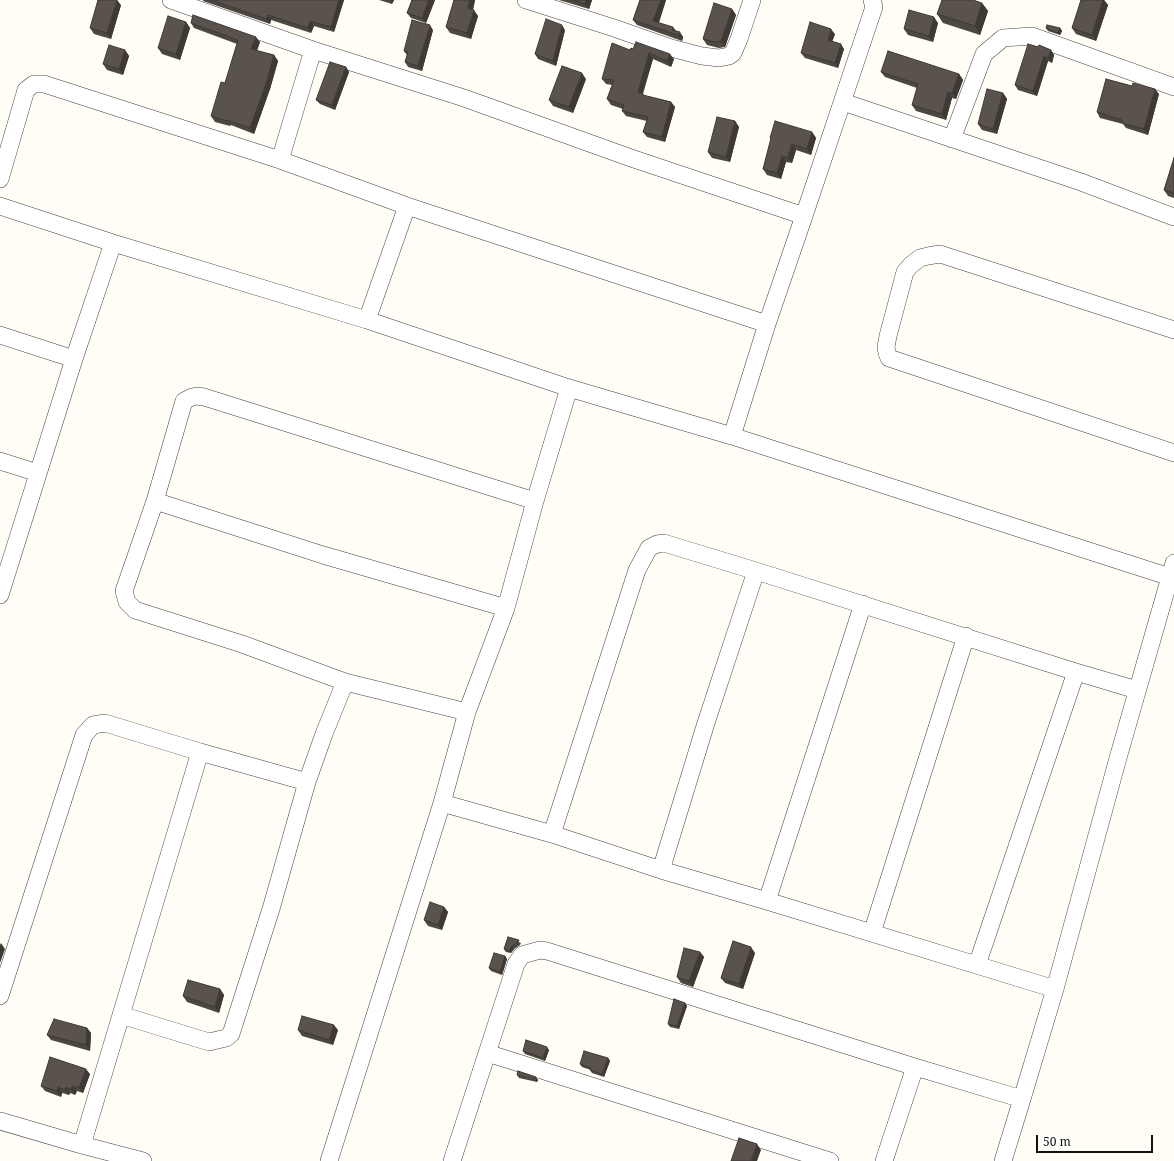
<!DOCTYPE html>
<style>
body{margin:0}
#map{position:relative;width:1174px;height:1161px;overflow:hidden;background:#fffdf5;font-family:"Noto Serif",serif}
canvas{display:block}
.scale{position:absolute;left:1036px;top:1135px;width:117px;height:18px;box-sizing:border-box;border:2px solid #111;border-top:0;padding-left:5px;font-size:12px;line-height:14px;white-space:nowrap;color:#111;-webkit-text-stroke:3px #fff;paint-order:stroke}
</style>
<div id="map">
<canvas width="1174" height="1161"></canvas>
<div class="scale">50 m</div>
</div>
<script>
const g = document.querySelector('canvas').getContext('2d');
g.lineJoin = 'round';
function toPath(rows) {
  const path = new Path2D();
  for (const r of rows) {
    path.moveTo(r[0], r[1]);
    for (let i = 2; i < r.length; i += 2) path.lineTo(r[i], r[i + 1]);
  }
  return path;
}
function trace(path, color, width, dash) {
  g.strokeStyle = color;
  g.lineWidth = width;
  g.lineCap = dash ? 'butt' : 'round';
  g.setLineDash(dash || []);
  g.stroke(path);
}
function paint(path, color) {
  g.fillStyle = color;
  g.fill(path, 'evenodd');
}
const minor = toPath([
 [171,0,313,50,464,98,631,158,804,216],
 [526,0,614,28,671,48,702,56,719,58,729,56,733,53,739,39,752,0],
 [843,102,1081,182,1174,217],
 [952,139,984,54,1003,38,1032,36,1174,87],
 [280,160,313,50],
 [0,179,26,90,34,84,44,84,280,160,407,206,767,324],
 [0,206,113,243,367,320,569,388,732,436,1170,577],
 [367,320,407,206],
 [1174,330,940,254,928,256,920,258,911,265,905,272,888,336,886,347,887,353,889,358,1174,453],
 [0,335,74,359],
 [732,436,767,324,804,216,874,7,872,0],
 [0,461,38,473],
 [155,501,323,555,506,608],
 [0,595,74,359,113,243],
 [467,712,345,682,242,644,135,610,127,602,124,591,155,501,184,401,192,397,197,396,204,397,535,501],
 [442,803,552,834,661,870,767,901,1055,989],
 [552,834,637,570,649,548,657,544,664,543,756,571,1076,672,1137,690],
 [661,870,706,723,756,571],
 [767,901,863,604],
 [872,933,966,636],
 [977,965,1076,672],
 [0,996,84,735,93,725,105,723,200,752,307,782],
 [121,1015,209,1042,226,1038,231,1034,271,909,307,782,324,734,345,682],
 [487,1053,830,1161],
 [0,1121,82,1145,143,1161],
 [82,1145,200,752],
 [329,1161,442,803,467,712,506,608,535,501,569,388],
 [452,1161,516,964,522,955,540,950,547,951,915,1067,1022,1099],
 [884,1161,915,1067],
 [1003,1161,1022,1099,1055,989,1118,758,1174,563]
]);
trace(minor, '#444', 18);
trace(minor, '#fff', 17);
paint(toPath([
 [203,0,344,0,334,32,314,26,311,33,271,20,270,24,203,1],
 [379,0,394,0,392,4],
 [412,0,435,0,426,23,411,18,407,13],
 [454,0,475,0,473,10,478,16,471,39,450,33,446,27],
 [559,0,592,0,589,9],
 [640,0,666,0,659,23,676,31,683,37,682,41,637,25,633,20],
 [1081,0,1104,0,1108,5,1096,41,1076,34,1072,28],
 [982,3,988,11,980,35,943,23,937,14],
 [121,5,111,39,94,34,90,28],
 [732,9,736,15,725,47,719,48,707,45,703,39],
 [186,22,190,28,180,60,162,54,158,48],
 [191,23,260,42,257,51,274,55,278,61,270,89,254,134,231,125,230,126,215,122,211,116,225,83,237,44,194,28],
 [938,23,933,42,908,35,904,29],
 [1046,28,1060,28,1062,31,1060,35,1048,31],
 [433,30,422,71,408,67,405,62,407,55,404,51],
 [565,30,556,66,538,59,535,54],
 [835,34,832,41,844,49,838,68,805,58,801,53],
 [1038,47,1051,50,1054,55,1052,63,1048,61,1037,96,1018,90,1015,85],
 [631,48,674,59,671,67,653,59,643,94,645,96,671,102,675,107,665,142,647,137,643,132,647,121,626,116,622,111,623,109,611,105,607,99,612,85,606,84,602,79,630,50],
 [125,50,129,56,123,75,107,70,103,64],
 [346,67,349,72,335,110,320,104,316,100],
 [881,72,959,74,963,80,956,99,952,98,946,120,916,111,912,105,917,88,885,77],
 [586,79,573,113,553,106,549,100],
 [1003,93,1007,99,997,134,982,130,978,124],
 [1159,94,1148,135,1126,128,1123,124,1100,118,1097,112],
 [735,121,739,127,730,162,712,158,708,152],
 [812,132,816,138,811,155,796,150,792,163,786,162,781,179,767,175,763,169,771,139,770,138],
 [1174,158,1174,198,1168,196,1164,190],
 [444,907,448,912,442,930,428,926,424,920],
 [508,937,521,943,520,945,514,949,511,953,506,952,504,949],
 [700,952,704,957,693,987,681,983,677,977],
 [755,953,743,989,725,983,721,978],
 [505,956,507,959,502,975,491,971,489,968],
 [220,989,224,995,219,1013,187,1002,183,996],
 [685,1003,687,1006,679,1029,670,1027,668,1024],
 [87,1028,91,1033,90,1051,51,1040,47,1035],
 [298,1030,338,1030,333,1045,302,1036],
 [549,1050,545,1061,525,1054,523,1051],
 [608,1058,610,1061,604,1077,592,1073,590,1070,591,1070,582,1067,580,1064],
 [90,1074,83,1093,77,1091,75,1095,70,1093,69,1095,62,1093,61,1097,45,1091,41,1086],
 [517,1075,538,1080,537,1082,519,1078]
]), '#4d4742');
paint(toPath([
 [117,0,121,5,111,39,107,33],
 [339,0,344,0,334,32,331,27],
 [390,0,394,0,392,4],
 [429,0,435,0,426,23,422,18],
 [470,0,475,0,472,14,468,8],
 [586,0,592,0,589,9,585,4],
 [661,0,666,0,657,27,653,21],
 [1103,0,1104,0,1108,5,1096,41,1092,35],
 [982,3,988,11,980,35,975,26],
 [732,9,736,15,725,47,721,41],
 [474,10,478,16,471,39,467,33],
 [268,15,271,20,270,24,266,19],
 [934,17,938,23,933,42,929,36],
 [310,21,314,26,311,33,308,28],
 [186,22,190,28,180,60,176,54],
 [430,25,433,30,422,71,418,66],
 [562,25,565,30,556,66,553,61],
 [673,27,677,32,672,30],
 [1060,28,1062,31,1060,35,1058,33],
 [831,29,835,34,831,45,828,40],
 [680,32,683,37,682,41,678,35],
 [256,37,260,42,255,55,251,49],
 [841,44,844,49,838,68,835,63],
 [125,50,129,56,123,75,119,69],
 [1051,50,1054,55,1052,63,1048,58],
 [649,53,653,59,641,98,638,92],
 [670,54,674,59,671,67,667,61],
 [274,55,278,61,270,89,254,134,250,128],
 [1044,56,1048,61,1037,96,1033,91],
 [346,67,349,72,335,110,332,105],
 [582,73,586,79,573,113,569,107],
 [959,74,963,80,956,99,952,93],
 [1155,89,1159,94,1148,135,1144,129],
 [948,92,952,98,946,120,942,114],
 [1003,93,1007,99,997,134,993,129],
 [671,102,675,107,665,142,662,137],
 [735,121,739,127,730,162,726,157],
 [812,132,816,138,811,155,807,149],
 [792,144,796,150,792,163,788,158],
 [782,156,786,162,781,179,777,173],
 [444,907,448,912,442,930,438,925],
 [1,943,5,949,0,963,0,945],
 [512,946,514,949,511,953,509,951],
 [751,947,755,953,743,989,739,984],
 [700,952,704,957,693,987,689,981],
 [505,956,507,959,502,975,500,972],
 [220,989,224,995,219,1013,215,1007],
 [685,1003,687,1006,679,1029,677,1026],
 [334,1025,338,1030,333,1045,329,1040],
 [87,1028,91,1033,90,1051,86,1045],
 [547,1047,549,1050,545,1061,543,1058],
 [608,1058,610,1061,604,1077,602,1074],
 [86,1069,90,1074,83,1093,79,1088],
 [536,1077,538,1080,537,1082,535,1079],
 [73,1086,77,1091,75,1095,71,1089],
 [58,1087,62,1093,61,1097,57,1091],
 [66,1087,70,1093,69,1095,65,1090],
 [757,1144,761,1150,757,1161,751,1161]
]), '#3f3936');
const building = toPath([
 [98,0,117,0,107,33,90,28,98,0],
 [212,0,339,0,331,27,310,21,308,28,268,15,266,19,212,0],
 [412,0,429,0,422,18,407,13,412,0],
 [454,0,470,0,468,8,474,10,467,33,446,27,454,0],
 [573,0,586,0,585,4,573,0],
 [640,0,661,0,653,21,673,27,672,30,680,32,678,35,633,20,640,0],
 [942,0,973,0,982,3,975,26,937,14,942,0],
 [1081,0,1103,0,1092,35,1072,28,1081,0],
 [714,3,732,9,721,41,715,42,703,39,714,3],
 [909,10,934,17,929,36,904,29,909,10],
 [193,15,256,37,251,49,274,55,266,84,250,128,227,120,227,121,211,116,221,82,225,83,238,40,191,23,193,15],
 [168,16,186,22,176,54,158,48,168,16],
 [546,19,562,25,553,61,535,54,546,19],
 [412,20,430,25,418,66,405,62,408,52,404,51,412,20],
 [810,22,831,29,828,40,841,44,835,63,801,53,810,22],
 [1047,25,1060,28,1058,33,1046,28,1047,25],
 [636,42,670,54,667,61,649,53,638,92,643,94,643,95,671,102,662,137,643,132,648,117,622,111,624,105,607,99,614,80,602,79,612,43,630,50,631,48,633,49,636,42],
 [1028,44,1038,47,1039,45,1051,50,1048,58,1044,56,1033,91,1015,85,1028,44],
 [109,45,125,50,119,69,103,64,109,45],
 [888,51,959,74,952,93,948,92,942,114,912,105,918,84,881,72,888,51],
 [330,62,346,67,332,105,316,100,330,62],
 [562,66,582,73,569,107,549,100,562,66],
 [1106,79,1132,86,1133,83,1155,89,1144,129,1122,123,1122,120,1097,112,1106,79],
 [987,89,1003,93,993,129,978,124,987,89],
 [717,117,735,121,726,157,708,152,717,117],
 [775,121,812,132,807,149,792,144,788,158,782,156,777,173,763,169,771,138,770,138,775,121],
 [1174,158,1174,193,1164,190,1174,158],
 [430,902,444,907,438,925,424,920,430,902],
 [508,937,519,940,518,942,512,946,509,951,504,949,508,937],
 [733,941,751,947,739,984,721,978,733,941],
 [684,948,700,952,689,981,677,977,684,948],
 [494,953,505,956,500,972,489,968,494,953],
 [188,980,220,989,215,1007,183,996,188,980],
 [674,999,685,1003,677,1026,668,1024,674,999],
 [302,1016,334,1025,329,1040,298,1030,302,1016],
 [54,1019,87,1028,86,1045,47,1035,54,1019],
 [526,1040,547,1047,543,1058,523,1051,526,1040],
 [584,1051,608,1058,602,1074,590,1070,591,1068,580,1064,584,1051],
 [50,1057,86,1069,79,1088,73,1086,71,1089,66,1087,65,1090,58,1087,57,1091,41,1086,50,1057],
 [518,1071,536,1077,535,1079,517,1075,518,1071],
 [739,1138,757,1144,751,1161,731,1161,739,1138]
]);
paint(building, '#5a524d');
trace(building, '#3f3936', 1);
</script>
